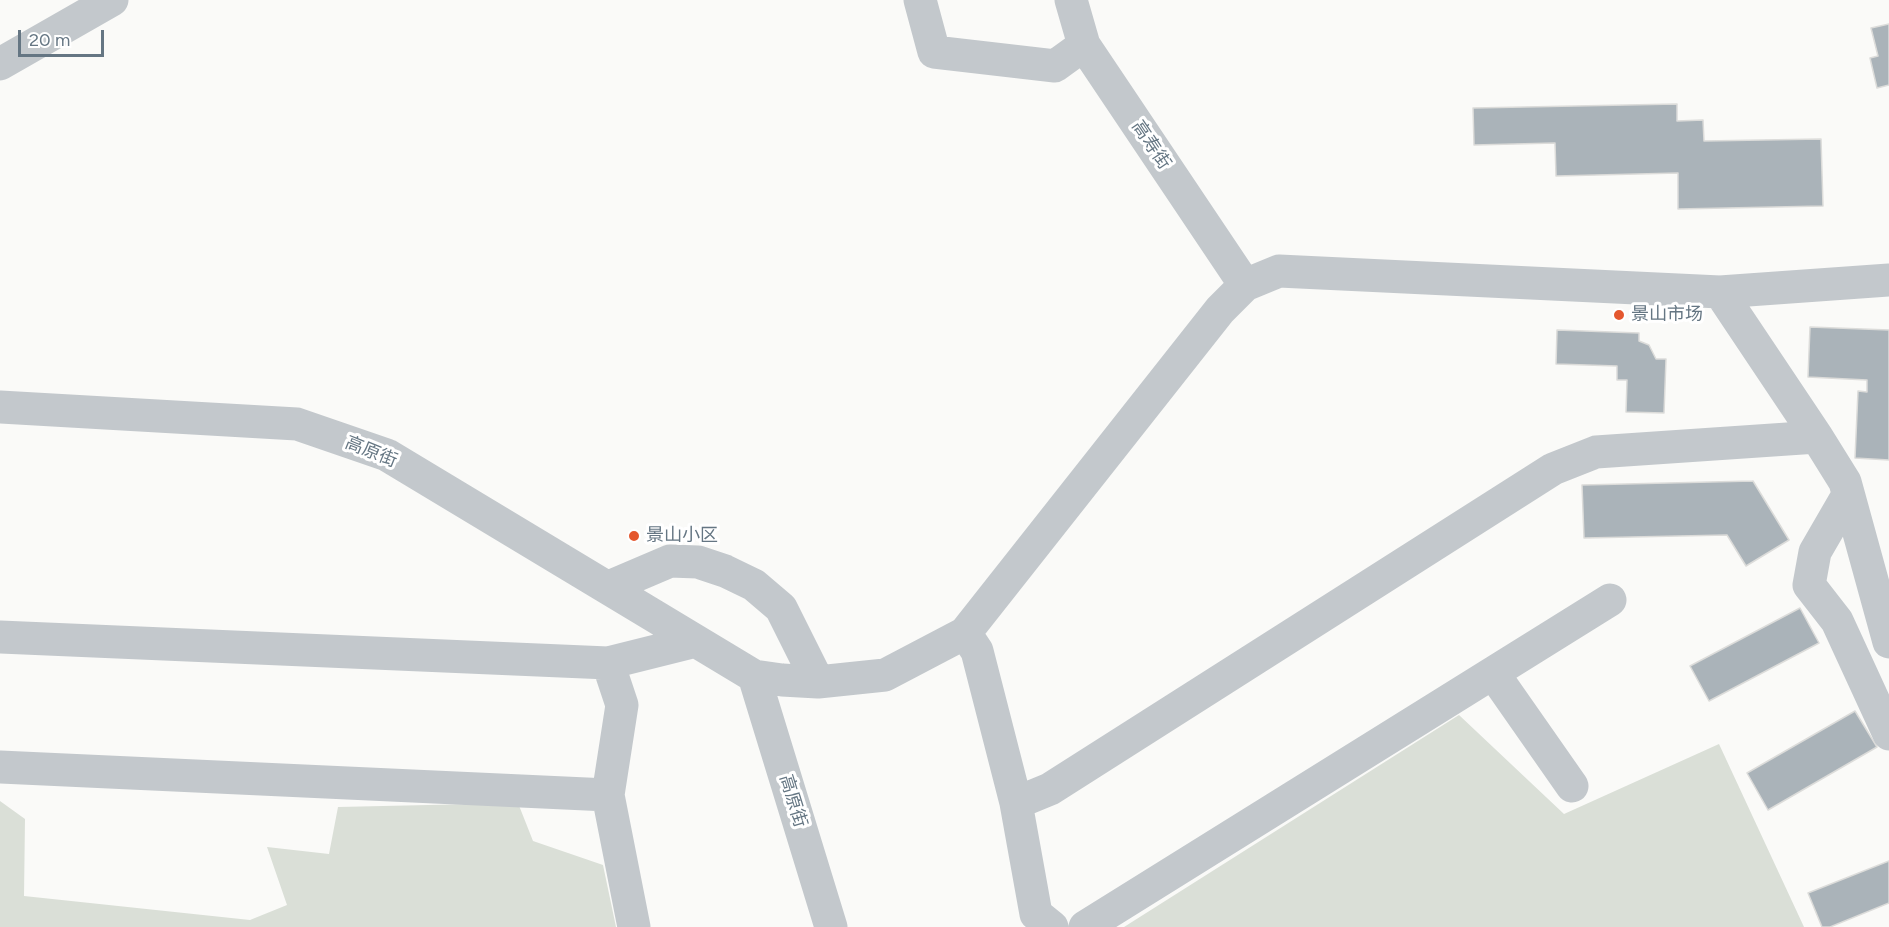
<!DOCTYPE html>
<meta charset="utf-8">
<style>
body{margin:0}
#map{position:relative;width:1889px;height:927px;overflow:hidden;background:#fafaf8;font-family:Figtree,sans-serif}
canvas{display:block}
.scale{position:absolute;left:18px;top:30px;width:86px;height:27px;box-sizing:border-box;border:3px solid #657683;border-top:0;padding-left:8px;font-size:18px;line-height:21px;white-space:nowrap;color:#657683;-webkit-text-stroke:4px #fff;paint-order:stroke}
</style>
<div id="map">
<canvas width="1889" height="927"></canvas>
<div class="scale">20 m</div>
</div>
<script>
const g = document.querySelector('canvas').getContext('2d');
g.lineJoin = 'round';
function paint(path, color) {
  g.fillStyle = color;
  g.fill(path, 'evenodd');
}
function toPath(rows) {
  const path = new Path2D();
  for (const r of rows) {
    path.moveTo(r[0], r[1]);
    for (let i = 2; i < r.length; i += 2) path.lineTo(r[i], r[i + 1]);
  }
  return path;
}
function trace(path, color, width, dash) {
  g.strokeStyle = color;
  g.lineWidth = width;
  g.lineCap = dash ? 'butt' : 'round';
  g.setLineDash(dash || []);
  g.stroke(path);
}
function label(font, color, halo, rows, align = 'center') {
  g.font = font + ' Figtree,"Noto Sans SC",sans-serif';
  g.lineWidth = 6;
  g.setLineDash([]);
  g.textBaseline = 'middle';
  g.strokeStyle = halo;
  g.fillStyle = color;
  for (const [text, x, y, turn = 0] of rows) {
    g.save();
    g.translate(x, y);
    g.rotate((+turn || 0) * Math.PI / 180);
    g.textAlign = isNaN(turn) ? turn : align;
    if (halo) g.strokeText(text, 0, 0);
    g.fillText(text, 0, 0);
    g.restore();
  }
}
paint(toPath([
 [1459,715,1564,814,1719,744,1804,927,1124,927],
 [0,801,25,819,24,896,250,920,287,905,267,847,329,854,338,807,518,803,533,841,603,865,616,927,0,927]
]), '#dadfd7');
const building = toPath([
 [1889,24,1889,85,1877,88,1870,58,1878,56,1871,28,1889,24],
 [1677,104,1677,121,1703,120,1704,141,1821,139,1823,206,1678,209,1678,173,1556,176,1555,143,1474,145,1473,108,1677,104],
 [1810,327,1889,330,1889,460,1855,458,1858,391,1867,392,1867,380,1808,377,1810,327],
 [1557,330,1639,333,1639,341,1649,345,1656,359,1666,359,1664,413,1626,412,1627,380,1617,380,1617,366,1556,364,1557,330],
 [1753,481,1789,540,1746,566,1727,535,1584,538,1582,485,1753,481],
 [1800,608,1819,643,1709,701,1690,666,1800,608],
 [1855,711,1877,747,1768,810,1747,773,1855,711],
 [1889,861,1889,903,1830,927,1822,927,1808,893,1889,861]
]);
paint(building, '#aab3b9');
trace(building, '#dcdcda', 1.5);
trace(toPath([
 [920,0,934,52,1055,66,1084,45],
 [1071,0,1084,45,1245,285],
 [0,64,112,0],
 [1720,292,1817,437,1845,482,1889,642],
 [0,407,297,424,387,455,754,676,782,680,818,682,885,675,965,633,1220,310,1245,285,1279,271,1720,292,1889,280],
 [1848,495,1815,552,1809,585,1837,621,1889,734],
 [609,587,670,561,698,562,725,571,754,585,781,608,818,682],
 [965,633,977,651,1016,803,1036,914,1052,927],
 [0,637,608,663,696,641],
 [608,663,622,705,608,795,634,927],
 [1493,673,1572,786],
 [754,676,831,927],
 [0,767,608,795],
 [1016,803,1050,789,1553,469,1596,452,1817,437],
 [1085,927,1610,600]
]), '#c3c8cc', 33);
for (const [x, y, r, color] of [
 [1619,315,6,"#e4572e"],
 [634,536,6,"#e4572e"]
]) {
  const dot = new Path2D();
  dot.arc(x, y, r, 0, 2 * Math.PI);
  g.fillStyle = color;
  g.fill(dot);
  trace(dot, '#fff', 2);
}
label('18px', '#657683', '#fff', [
 ["高寿街",1151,145,56],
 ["高原街",371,452,22],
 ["高原街",793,801,73]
]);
label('18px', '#657683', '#fff', [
 ["景山市场",1631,315],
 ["景山小区",646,536]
], 'left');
</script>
